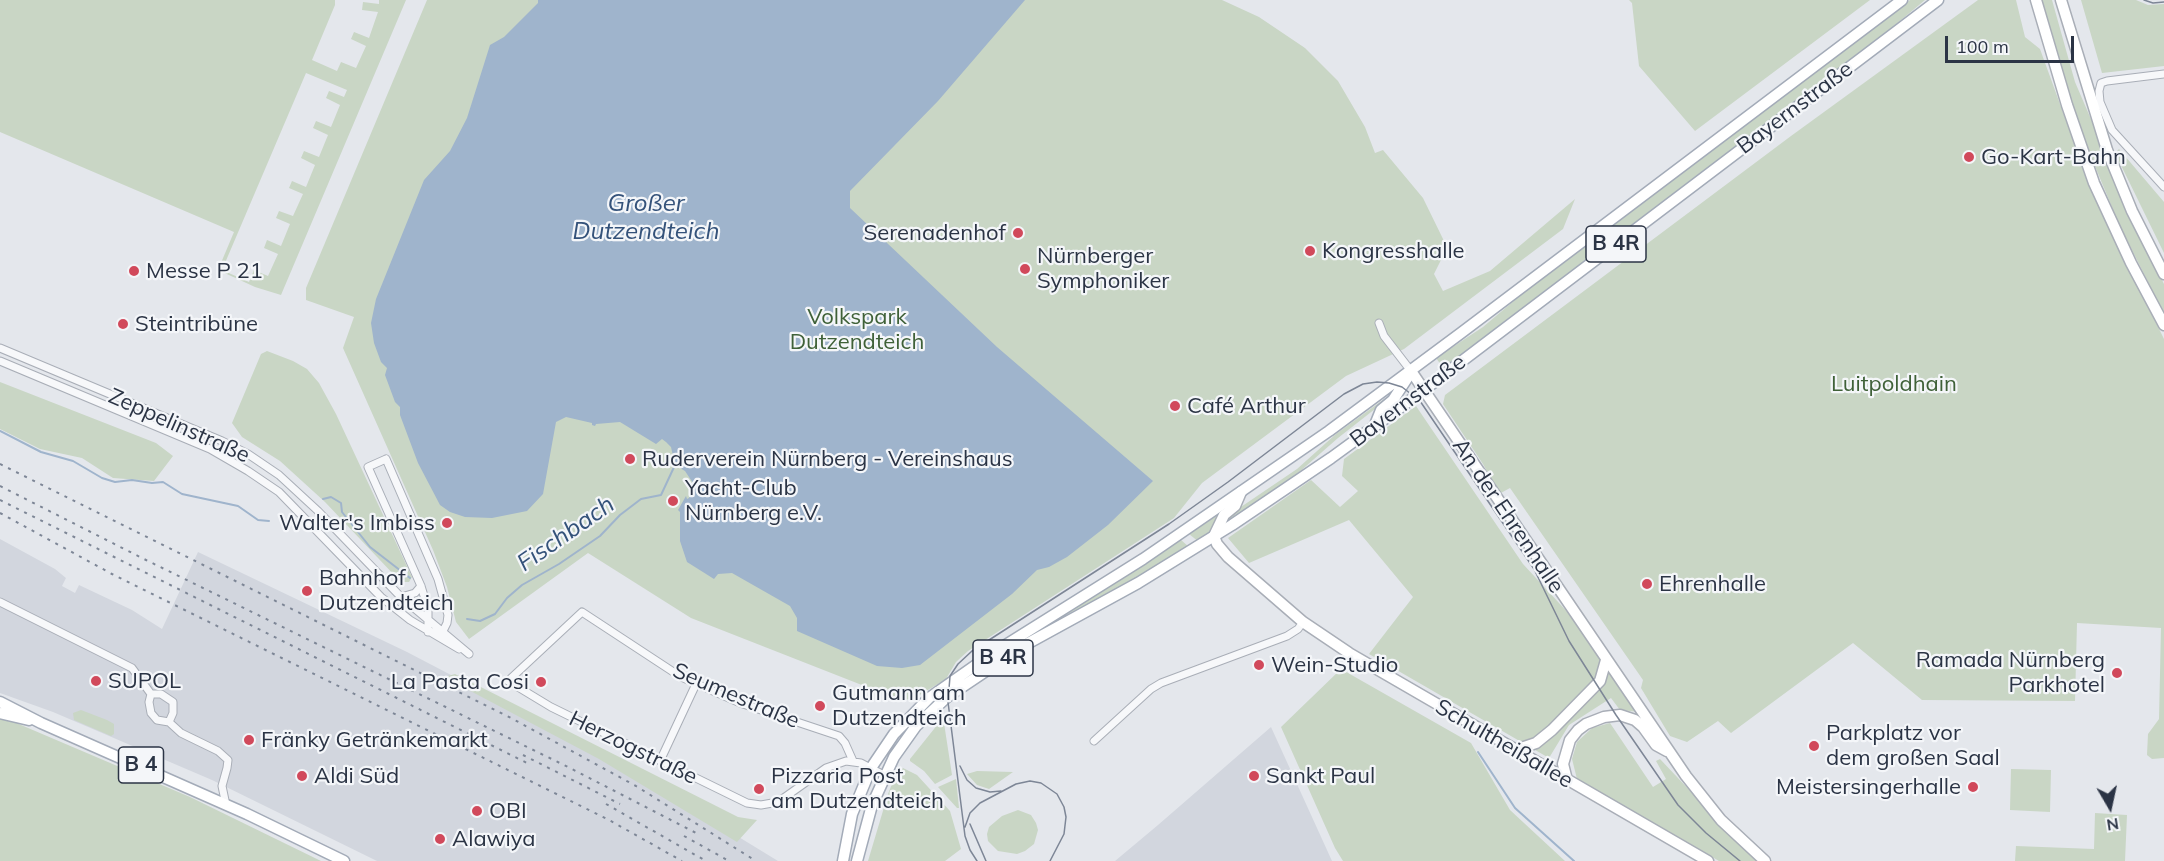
<!DOCTYPE html>
<meta charset="utf-8">
<style>
body{margin:0}
#map{position:relative;width:2164px;height:861px;overflow:hidden;background:#e4e7ec;font-family:Mulish,sans-serif}
canvas{display:block}
.north{position:absolute;left:2080px;top:777px;width:60px;height:60px;-webkit-text-stroke:4px #f4f6f9;paint-order:stroke;rotate:171deg;font-size:16px;font-weight:700;line-height:24px;text-align:center;color:#2b3445}
.north::after{content:'';display:block;margin:auto;width:21px;height:27px;background:#2b3445;clip-path:polygon(50% 0,100% 100%,50% 72%,0 100%)}
.scale{position:absolute;left:1945px;top:36px;width:129px;height:27px;box-sizing:border-box;border:3px solid #2b3445;border-top:0;padding-left:8px;font-size:18px;line-height:21px;white-space:nowrap;color:#2b3445;-webkit-text-stroke:4px #f4f6f9;paint-order:stroke}
</style>
<div id="map">
<canvas width="2164" height="861"></canvas>
<div class="north">N</div>
<div class="scale">100 m</div>
</div>
<script>
const g = document.querySelector('canvas').getContext('2d');
g.lineJoin = 'round';
function paint(path, color) {
  g.fillStyle = color;
  g.fill(path, 'evenodd');
}
function toPath(rows) {
  const path = new Path2D();
  for (const r of rows) {
    path.moveTo(r[0], r[1]);
    for (let i = 2; i < r.length; i += 2) path.lineTo(r[i], r[i + 1]);
  }
  return path;
}
function trace(path, color, width, dash) {
  g.strokeStyle = color;
  g.lineWidth = width;
  g.lineCap = dash ? 'butt' : 'round';
  g.setLineDash(dash || []);
  g.stroke(path);
}
function label(font, color, halo, rows, align = 'center') {
  g.font = font + ' Mulish,sans-serif';
  g.lineWidth = 4.5;
  g.setLineDash([]);
  g.textBaseline = 'middle';
  g.strokeStyle = halo;
  g.fillStyle = color;
  for (const [text, x, y, turn = 0] of rows) {
    g.save();
    g.translate(x, y);
    g.rotate((+turn || 0) * Math.PI / 180);
    g.textAlign = isNaN(turn) ? turn : align;
    if (halo) g.strokeText(text, 0, 0);
    g.fillText(text, 0, 0);
    g.restore();
  }
}
paint(toPath([
 [0,539,55,569,66,578,62,586,75,593,79,585,132,610,162,629,198,552,407,652,608,757,778,861,377,861,212,780,53,712,0,693],
 [1271,727,1332,861,1115,861,1158,825]
]), '#d2d6de');
paint(toPath([
 [0,0,335,0,335,5,312,60,337,71,341,62,356,68,366,46,351,39,354,32,369,38,378,12,362,10,363,2,379,4,379,0,406,0,281,295,255,287,218,270,234,232,0,132],
 [306,73,347,90,344,97,329,91,326,98,340,105,331,127,316,121,313,128,328,135,319,157,304,151,301,158,315,165,306,187,292,181,289,188,303,194,293,216,279,211,276,218,290,224,281,246,267,240,264,248,278,254,268,276,254,270,249,282,222,270],
 [427,0,1222,0,1259,17,1305,48,1338,81,1365,127,1375,153,1383,150,1423,198,1444,241,1444,254,1434,274,1443,291,1490,271,1575,199,1563,229,1404,349,1346,376,1202,483,1174,518,968,651,956,662,946,679,913,699,900,700,691,618,588,553,469,639,456,622,447,587,433,550,343,348,354,317,306,300,306,288],
 [1629,0,1870,0,1695,131,1639,66,1632,3],
 [1910,0,1925,0,1864,51,1618,237,1610,227],
 [1978,0,2016,0,2025,37,2040,49,2093,195,2164,339,2164,758,2152,759,2147,755,2148,734,2159,719,2161,628,2077,623,2075,701,1922,700,1853,643,1731,733,1718,721,1687,742,1670,736,1641,688,1643,680,1510,488,1499,494,1483,464,1443,404,1445,395,1791,136],
 [2042,0,2052,0,2075,82,2148,252,2164,284,2164,314,2119,224,2087,147,2072,104],
 [2081,0,2136,0,2148,5,2164,4,2164,66,2102,73],
 [2119,149,2164,202,2164,253,2115,153],
 [1601,233,1609,244,1444,369,1436,358,1483,327,1535,283],
 [267,351,293,361,307,369,319,383,336,414,412,577,409,582,404,582,396,577,325,502,280,461,242,437,232,423,261,354],
 [0,382,156,443,173,456,154,481,113,478,82,458,40,449,0,429],
 [1391,394,1389,398,1338,438,1289,481,1229,521,1229,516,1232,513,1297,469,1336,434],
 [1416,406,1523,564,1571,616,1639,712,1620,710,1611,698,1569,725,1549,758,1369,654,1413,597,1349,520,1249,563,1228,538,1311,480,1340,507,1358,491,1342,476,1344,459],
 [1215,516,1218,517,1214,532,1199,542,1189,534],
 [1180,539,1190,548,1134,581,1062,617,1011,648],
 [1341,669,1471,743,1510,810,1565,861,1343,861,1335,848,1281,727],
 [455,674,738,817,757,820,737,842,599,759,444,677],
 [81,710,107,720,114,724,114,734,111,736,74,720,73,713],
 [0,716,190,797,321,861,0,861],
 [944,723,952,775,935,784,924,771,910,761,910,759,938,724],
 [1610,723,1653,787,1666,779,1656,761,1660,759,1747,851,1761,861,1719,861,1577,779,1572,759,1577,742,1592,728],
 [903,768,917,775,950,811,961,849,945,861,868,861,888,794,894,779],
 [2011,769,2051,770,2050,812,2010,810],
 [977,771,1013,772,989,789,977,785,967,774],
 [956,779,959,808,957,808,938,787],
 [1018,810,1031,815,1036,823,1038,830,1034,844,1025,851,1017,854,998,851,988,841,987,834,989,827,1002,816],
 [2095,813,2127,815,2125,861,2015,861,2016,846,2094,849]
]), '#c9d6c5');
paint(toPath([
 [538,0,1025,0,938,101,850,191,850,208,997,347,1153,481,1108,525,1067,557,1049,567,1037,570,1012,594,920,665,902,668,877,666,797,631,797,618,790,606,732,573,718,574,714,579,687,562,680,541,680,512,678,510,686,496,687,499,689,498,695,486,685,471,675,465,671,447,666,442,662,439,656,444,620,422,596,424,595,426,592,425,592,423,566,417,556,422,543,494,527,511,492,518,465,517,450,512,440,505,418,463,400,415,400,407,395,402,385,375,387,368,381,362,374,343,371,323,376,299,424,180,450,151,467,118,490,45,504,37,538,3]
]), '#9fb4cc');
trace(toPath([
 [0,431,41,452,73,461,102,478,115,482,132,480,152,483,163,482,182,494,238,506,258,520,269,521],
 [323,499,331,497,341,503,342,512,370,547,410,578],
 [467,619,480,621,495,614,507,598,522,585,559,564,600,536,620,515,641,499,661,495,675,465],
 [1478,752,1515,808,1574,861]
]), '#9fb4cc', 2);
const minor = toPath([
 [2164,74,2107,81,2101,83,2099,91,2100,102,2112,130,2164,187],
 [1379,323,1384,336,1411,371],
 [0,348,222,441,248,454,279,475,318,511,401,597,469,654],
 [0,361,210,449,248,471,279,492,381,597,410,620,459,649],
 [386,459,438,579,448,615,447,623,443,631,428,632,428,609,421,586,368,467,386,459],
 [401,597,415,593,421,586],
 [0,602,132,668,151,694,149,702,151,713,157,720,169,722],
 [151,694,161,694,173,702,173,713,169,722,181,733,218,751,228,760,227,768,222,786,226,805],
 [1094,741,1151,689,1161,683,1287,636,1298,629,1303,622],
 [660,761,696,684],
 [853,761,845,743,839,736,740,703,681,677,582,612,508,681,551,707,747,803,761,805,778,802,826,768,846,761,861,763,884,775]
]);
const secondary = toPath([
 [2036,0,2067,105,2094,183,2131,263,2164,325],
 [2061,0,2107,150,2132,211,2164,274],
 [1411,371,1686,776,1721,820,1765,861],
 [1241,492,1235,506,1224,515,1214,536,1217,544,1228,557,1303,622,1349,653,1708,861],
 [1515,750,1536,743,1552,730,1600,681,1606,660],
 [1567,780,1563,764,1570,740,1578,730,1586,724,1604,717,1620,715,1635,720,1643,727,1656,745,1667,751]
]);
const primary = toPath([
 [1375,425,1381,410,1393,400,1408,377],
 [0,702,41,723,247,814,344,861],
 [0,713,29,720],
 [843,861,852,814,871,768,894,734,929,698,993,653,1143,559,1329,431,1461,333,1902,0],
 [857,861,872,805,894,757,916,726,947,697,1023,646,1138,583,1232,525,1331,458,1416,396,1938,0]
]);
trace(minor, '#a9aeb7', 9);
trace(secondary, '#a9aeb7', 13);
trace(primary, '#a3abb8', 13);
trace(minor, '#f7f8fa', 7);
trace(secondary, '#fff', 10);
trace(primary, '#fff', 10);
trace(toPath([
 [2144,0,2153,3,2164,2],
 [960,766,967,780,976,788,990,792,1001,791],
 [970,824,986,861],
 [965,827,970,813,980,803,1016,784,1030,781,1041,783,1057,794,1064,807,1066,817,1064,834,1050,861],
 [977,861,970,850,965,836,948,702,950,676,958,664,972,651,1169,524,1228,482,1344,394,1363,384,1377,382,1389,383,1402,387,1420,401,1534,569,1569,641,1616,715,1678,805,1706,833,1740,861]
]), '#7d8696', 1.5);
trace(toPath([
 [0,464,511,718,636,786,756,861],
 [0,486,146,560,570,768,700,835],
 [0,500,529,764],
 [0,513,112,574,609,820,682,861],
 [523,755,620,804],
 [606,804,706,861],
 [684,836,729,861]
]), '#7d8696', 2, [3, 6]);
for (const [x, y, r, color] of [
 [1969,157,6,"#d1495b"],
 [1018,233,6,"#d1495b"],
 [1310,251,6,"#d1495b"],
 [1025,269,6,"#d1495b"],
 [134,271,6,"#d1495b"],
 [123,324,6,"#d1495b"],
 [1175,406,6,"#d1495b"],
 [630,459,6,"#d1495b"],
 [673,501,6,"#d1495b"],
 [447,523,6,"#d1495b"],
 [1647,584,6,"#d1495b"],
 [307,591,6,"#d1495b"],
 [1259,665,6,"#d1495b"],
 [2117,673,6,"#d1495b"],
 [96,681,6,"#d1495b"],
 [541,682,6,"#d1495b"],
 [820,706,6,"#d1495b"],
 [249,740,6,"#d1495b"],
 [1814,746,6,"#d1495b"],
 [302,776,6,"#d1495b"],
 [1254,776,6,"#d1495b"],
 [1973,787,6,"#d1495b"],
 [759,789,6,"#d1495b"],
 [477,811,6,"#d1495b"],
 [440,839,6,"#d1495b"]
]) {
  const dot = new Path2D();
  dot.arc(x, y, r, 0, 2 * Math.PI);
  g.fillStyle = color;
  g.fill(dot);
  trace(dot, '#f4f6f9', 2);
}
for (const [x, y, w] of [
 [1616,244,60],
 [1003,658,60],
 [141,765,45]
]) {
  const box = new Path2D();
  box.roundRect(x - w / 2, y - 18, w, 36, 4.5);
  g.fillStyle = '#f4f6f9';
  g.fill(box);
  trace(box, '#2b3445', 1.5);
}
label('bold 21px', '#2b3445', null, [
 ["B 4R",1616,244],
 ["B 4R",1003,658],
 ["B 4",141,765]
]);
label('22px', '#2b3445', '#f4f6f9', [
 ["Bayernstraße",1795,108,-37],
 ["Bayernstraße",1408,401,-37],
 ["Zeppelinstraße",179,426,24],
 ["An der Ehrenhalle",1508,516,56],
 ["Seumestraße",736,696,23],
 ["Schultheißallee",1504,744,30],
 ["Herzogstraße",633,748,26]
]);
label('22px', '#2b3445', '#f4f6f9', [
 ["Go-Kart-Bahn",1981,157],
 ["Serenadenhof",1006,233,"right"],
 ["Kongresshalle",1322,251],
 ["Nürnberger",1037,256],
 ["Symphoniker",1037,281],
 ["Messe P 21",146,271],
 ["Steintribüne",135,324],
 ["Café Arthur",1187,406],
 ["Ruderverein Nürnberg - Vereinshaus",642,459],
 ["Yacht-Club",685,488],
 ["Nürnberg e.V.",685,513],
 ["Walter's Imbiss",435,523,"right"],
 ["Bahnhof",319,578],
 ["Dutzendteich",319,603],
 ["Ehrenhalle",1659,584],
 ["Ramada Nürnberg",2105,660,"right"],
 ["Parkhotel",2105,685,"right"],
 ["Wein-Studio",1271,665],
 ["SUPOL",108,681],
 ["La Pasta Cosi",529,682,"right"],
 ["Gutmann am",832,693],
 ["Dutzendteich",832,718],
 ["Parkplatz vor",1826,733],
 ["dem großen Saal",1826,758],
 ["Fränky Getränkemarkt",261,740],
 ["Aldi Süd",314,776],
 ["Pizzaria Post",771,776],
 ["am Dutzendteich",771,801],
 ["Sankt Paul",1266,776],
 ["Meistersingerhalle",1961,787,"right"],
 ["OBI",489,811],
 ["Alawiya",452,839]
], 'left');
label('22px', '#3f6138', '#f4f6f9', [
 ["Volkspark",857,317],
 ["Dutzendteich",857,342],
 ["Luitpoldhain",1894,384]
]);
label('italic 24px', '#34527a', '#f4f6f9', [
 ["Großer",646,204],
 ["Dutzendteich",646,232],
 ["Fischbach",566,534,-35]
]);
</script>
